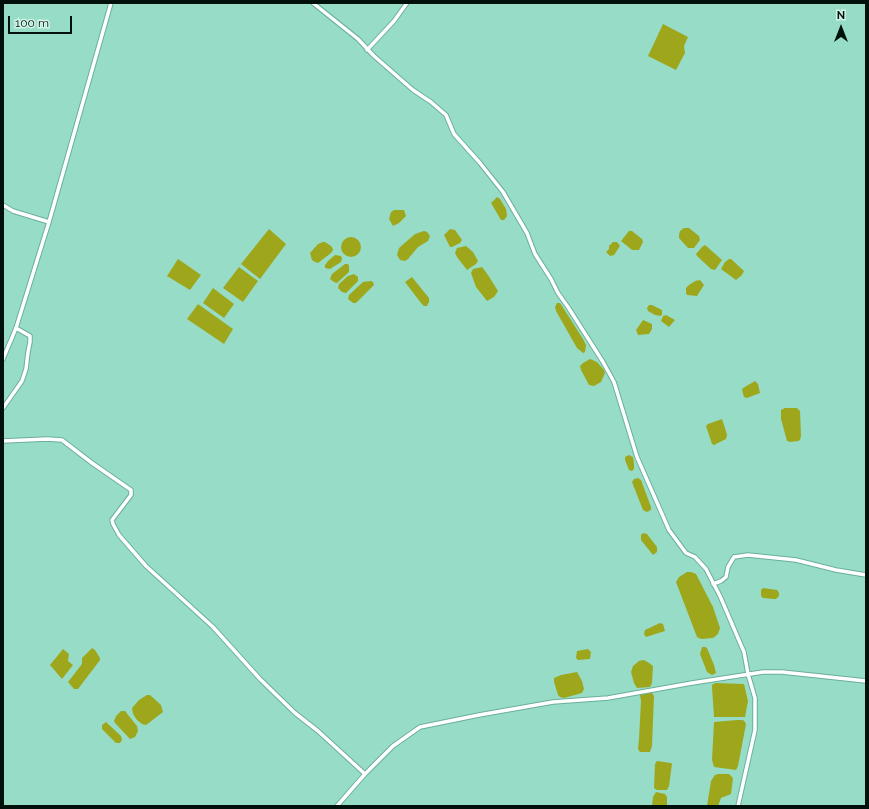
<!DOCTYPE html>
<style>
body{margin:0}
#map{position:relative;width:869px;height:809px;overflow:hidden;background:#96dcc7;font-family:Raleway,sans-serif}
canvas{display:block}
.frame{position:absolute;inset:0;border:4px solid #00100b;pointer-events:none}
.north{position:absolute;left:821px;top:8px;width:40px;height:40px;-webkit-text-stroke:3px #d3f5ea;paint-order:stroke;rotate:0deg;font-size:11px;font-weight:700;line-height:16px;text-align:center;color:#00100b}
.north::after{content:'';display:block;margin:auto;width:14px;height:18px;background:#00100b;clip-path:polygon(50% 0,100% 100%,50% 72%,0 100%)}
.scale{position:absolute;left:8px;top:16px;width:64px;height:18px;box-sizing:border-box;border:2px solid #00100b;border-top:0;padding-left:5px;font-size:12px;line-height:14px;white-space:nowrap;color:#00100b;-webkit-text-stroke:3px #d3f5ea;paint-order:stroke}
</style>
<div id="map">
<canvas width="869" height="809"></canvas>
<div class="frame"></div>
<div class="north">N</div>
<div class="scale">100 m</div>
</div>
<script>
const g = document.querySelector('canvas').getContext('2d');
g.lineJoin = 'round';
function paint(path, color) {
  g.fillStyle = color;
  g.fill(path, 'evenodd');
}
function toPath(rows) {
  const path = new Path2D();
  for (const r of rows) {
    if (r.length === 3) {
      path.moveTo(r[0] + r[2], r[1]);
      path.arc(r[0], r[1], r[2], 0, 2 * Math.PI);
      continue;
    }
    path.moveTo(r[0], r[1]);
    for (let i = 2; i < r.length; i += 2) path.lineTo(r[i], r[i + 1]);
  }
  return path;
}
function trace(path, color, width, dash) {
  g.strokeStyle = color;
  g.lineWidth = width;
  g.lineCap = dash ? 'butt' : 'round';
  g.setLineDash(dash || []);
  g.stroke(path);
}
paint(toPath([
 [663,24,688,37,684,46,685,53,676,70,648,56],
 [497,197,500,199,506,209,507,216,504,220,501,220,491,203],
 [394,210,404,210,406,216,399,223,393,226,389,219,391,212],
 [684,228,689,228,699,236,700,240,694,248,688,248,679,238,679,235,680,231],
 [269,229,286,244,260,279,241,264],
 [450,229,455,230,462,240,460,243,452,247,450,247,444,235],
 [424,231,427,232,430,236,428,241,418,247,408,259,405,261,400,260,397,255,399,248,415,234],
 [629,231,632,231,642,239,643,242,639,250,632,250,621,241],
 [351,247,10],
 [323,242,325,242,331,246,333,249,333,250,331,253,318,263,315,262,312,260,310,253,318,244],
 [613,242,617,242,620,246,614,255,610,256,606,252,609,249,609,246],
 [705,245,722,260,715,270,711,269,697,256,696,254,702,247],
 [466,246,473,252,478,261,476,264,467,270,457,257,455,253,457,248],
 [335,255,341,256,342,258,341,262,330,269,325,268,325,265,328,261],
 [178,259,201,275,190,290,167,276],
 [729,259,731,259,744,271,742,275,736,280,721,269,725,262],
 [345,264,348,264,349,266,349,272,337,283,334,282,330,279,332,274],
 [239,267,258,281,243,302,223,288],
 [482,267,488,275,498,291,494,297,487,301,476,287,471,273,473,269],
 [354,274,358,277,358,281,346,293,342,292,338,288,339,284,348,276],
 [412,277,429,298,429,302,427,306,424,306,421,303,405,282],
 [700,280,704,285,697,296,687,295,686,293,686,288,689,285,695,281],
 [371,281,373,282,374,285,356,303,353,303,348,299,349,295,363,282],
 [213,288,234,304,224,318,203,303],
 [557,303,560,303,562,306,583,339,586,345,585,352,583,353,577,348,556,311,555,307],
 [198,304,233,329,224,344,187,319],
 [649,305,652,305,662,310,662,314,661,316,655,315,648,311,647,308],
 [666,315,675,320,669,327,661,321,663,316],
 [643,320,652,324,652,329,649,334,638,335,636,330],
 [590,359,597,362,604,370,605,373,601,382,594,386,589,385,581,370,580,366,583,363],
 [755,381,758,384,760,393,747,398,744,397,742,390,743,388],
 [785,408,797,408,800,411,801,436,800,440,798,441,790,442,787,441,781,419,781,410],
 [722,419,725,428,727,435,726,439,714,445,712,444,706,426,708,424],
 [629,455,633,457,634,463,634,469,632,471,629,470,625,460,625,457],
 [638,478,641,480,651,507,651,510,647,512,643,510,632,482,634,479],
 [643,533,647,534,657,547,657,552,653,555,641,540,641,535],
 [687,572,691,572,696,574,713,607,720,628,718,634,713,638,701,639,697,637,684,603,676,582,679,577],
 [763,588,777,590,779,593,779,596,776,599,774,599,763,598,761,596,761,590],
 [660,623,663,624,665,631,646,637,644,634,645,630],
 [702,647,705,647,707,648,714,665,716,673,712,675,707,672,700,654],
 [92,648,95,650,100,658,100,660,78,689,74,689,68,682,82,664,82,658],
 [63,649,69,654,68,661,73,665,62,679,50,665],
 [588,649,591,652,590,659,578,660,576,658,577,651],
 [644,660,649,663,653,666,652,683,650,687,637,688,634,683,631,672,633,666,639,661],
 [577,672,582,681,584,689,582,693,564,698,560,697,558,695,554,682,554,678,561,675],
 [715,683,744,684,748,701,745,717,714,717,712,687,712,685],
 [649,692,652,693,654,696,652,746,650,752,640,752,638,749,639,739,641,701,640,695,640,693],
 [147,695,150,695,161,705,163,712,150,722,146,725,142,724,137,720,133,714,132,708,139,700],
 [121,711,125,711,137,726,138,731,135,737,130,739,115,723,114,721,116,716],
 [737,720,743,720,745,722,746,724,738,766,736,770,714,767,712,760,714,722],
 [106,722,121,736,122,740,120,743,116,743,102,729,102,725],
 [657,761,671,763,672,764,669,786,667,790,657,790,654,788,655,764],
 [718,774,729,774,733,778,731,794,721,798,718,806,707,806,711,781,715,775],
 [656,792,665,794,667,797,667,806,652,806,653,797]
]), '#9ea71c');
const minor = toPath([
 [313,3,358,39,374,56,413,90,431,102,446,115,454,134,480,163,503,192,527,233,535,254,551,279,558,293,568,307,603,362,614,382,637,457,669,530,686,553,695,557,706,569,720,596,744,652,748,674,755,698,755,730,738,806],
 [367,50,394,21,407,3],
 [3,205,13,211,49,222],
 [3,359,16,328,49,222,111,3],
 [3,408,22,381,26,369,28,352,30,342,30,336,16,328],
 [3,441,47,439,62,440,92,463,131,490,131,495,112,520,113,524,119,535,146,566,213,627,260,679,295,713,318,731,365,774],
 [713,584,721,581,726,577,728,567,734,557,748,555,796,560,836,570,866,575],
 [337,806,365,774,393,746,420,727,479,715,553,702,608,698,692,683,763,672,782,672,866,681]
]);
trace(minor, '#6aaf9b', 5.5);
trace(minor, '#fff', 3.5);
</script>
